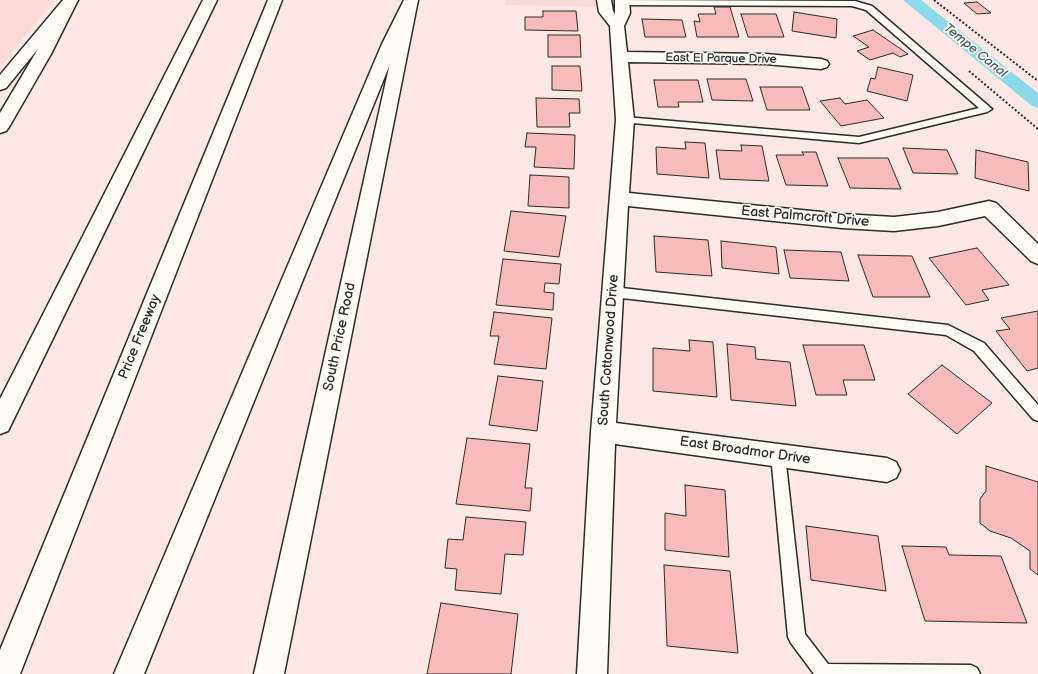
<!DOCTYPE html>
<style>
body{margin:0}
canvas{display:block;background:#fbe8e4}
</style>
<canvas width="1038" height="674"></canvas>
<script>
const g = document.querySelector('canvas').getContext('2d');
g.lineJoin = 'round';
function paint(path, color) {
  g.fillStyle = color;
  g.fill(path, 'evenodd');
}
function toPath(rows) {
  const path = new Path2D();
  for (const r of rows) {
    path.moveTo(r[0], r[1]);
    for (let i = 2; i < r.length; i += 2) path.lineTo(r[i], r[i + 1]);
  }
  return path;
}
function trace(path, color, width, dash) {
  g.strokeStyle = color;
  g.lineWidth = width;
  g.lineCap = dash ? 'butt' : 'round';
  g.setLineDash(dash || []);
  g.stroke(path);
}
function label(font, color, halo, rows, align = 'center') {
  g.font = font + ' "Balsamiq Sans",sans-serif';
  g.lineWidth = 3.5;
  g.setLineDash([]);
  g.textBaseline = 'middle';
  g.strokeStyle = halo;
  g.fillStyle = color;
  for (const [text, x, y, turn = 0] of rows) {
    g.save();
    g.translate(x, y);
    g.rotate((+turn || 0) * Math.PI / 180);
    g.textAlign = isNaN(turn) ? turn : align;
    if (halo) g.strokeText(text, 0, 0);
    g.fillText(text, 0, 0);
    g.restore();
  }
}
paint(toPath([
 [0,0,54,0,0,67],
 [506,0,595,0,596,7,506,5]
]), '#fadad7');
paint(toPath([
 [903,0,921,0,1038,93,1038,108,1032,106,903,0]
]), '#8bd9ea');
const building = toPath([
 [977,2,991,13,977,14,964,3,977,2],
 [714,7,730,7,739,37,697,37,694,21,700,22,698,14,716,14,714,7],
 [543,11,576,11,578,31,525,30,525,17,543,17,543,11],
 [794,12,837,19,836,38,792,31,794,12],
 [741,14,776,14,784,37,748,37,741,14],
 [642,19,682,20,686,37,645,37,642,19],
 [873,30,908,54,900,57,893,53,870,60,857,51,869,47,853,36,873,30],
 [548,35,580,35,581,57,548,57,548,35],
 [552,66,580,66,582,91,552,90,552,66],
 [878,67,913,75,907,101,867,91,871,78,875,79,878,67],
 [707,79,746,79,753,101,712,100,707,79],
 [654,80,698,80,703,102,678,102,679,107,658,107,654,80],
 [760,87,802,87,810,110,767,110,760,87],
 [536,98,579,99,580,113,569,113,570,127,537,127,536,98],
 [840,98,845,104,867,100,884,118,841,126,820,101,840,98],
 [527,133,575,135,574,169,534,167,536,147,525,147,527,133],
 [685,142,705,143,709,178,657,174,656,147,686,149,685,142],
 [741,145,762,146,769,181,720,179,716,150,742,151,741,145],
 [903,148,947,150,958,174,913,173,903,148],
 [976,150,1028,162,1029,191,975,178,976,150],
 [802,152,816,152,828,186,786,185,776,155,804,155,802,152],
 [838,158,888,158,901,189,850,188,838,158],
 [530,175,569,177,569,208,528,206,530,175],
 [511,211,566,216,559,257,504,251,511,211],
 [654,236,708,240,712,276,656,272,654,236],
 [721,241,776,247,779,274,722,268,721,241],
 [977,248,1009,285,982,290,989,300,966,305,929,258,977,248],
 [784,250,841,252,849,281,790,278,784,250],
 [858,255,912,256,930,297,873,297,858,255],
 [503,259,561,264,559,284,545,283,544,292,554,293,553,310,496,305,503,259],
 [1038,311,1038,368,1027,371,996,331,1010,329,1001,318,1038,311],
 [494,312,552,318,546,369,494,364,499,336,490,336,494,312],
 [689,340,713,342,717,397,653,391,653,348,690,351,689,340],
 [727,344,755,347,756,359,790,362,796,406,731,400,727,344],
 [803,345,864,345,875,380,843,380,847,395,816,395,803,345],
 [942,365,992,403,957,434,908,394,942,365],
 [498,376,543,381,537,431,489,425,498,376],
 [467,438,530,444,525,488,532,488,530,511,456,504,467,438],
 [986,466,1038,482,1038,575,1030,569,1030,551,1011,538,990,531,980,523,980,499,986,491,986,466],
 [685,485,725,490,729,557,665,550,665,513,686,516,685,485],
 [466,517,526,522,523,555,505,554,501,594,455,590,457,569,445,568,448,539,463,540,466,517],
 [806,526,878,536,886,591,811,580,806,526],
 [902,546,946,547,949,555,1001,556,1027,623,925,621,902,546],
 [664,565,730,571,738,653,667,646,664,565],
 [441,603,518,614,511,674,427,674,441,603]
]);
paint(building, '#f7bbb9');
trace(building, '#2b2b2b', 1);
const service = toPath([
 [619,0,855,1,872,6,992,109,987,112,859,143,621,122,620,120,621,118,625,117,859,137,979,108,866,10,852,6,622,5,618,2,619,0],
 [613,287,948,325,984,343,1038,405,1038,421,1033,419,974,351,946,335,613,297,609,295,607,292,609,289,613,287],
 [778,448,783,450,785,455,805,634,828,664,971,665,977,668,980,674,814,674,791,643,788,637,771,455,773,450,778,448]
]);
const minor = toPath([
 [597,0,611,0,613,11,615,14,615,0,629,0,630,13,624,26,627,52,766,54,821,59,827,61,829,64,827,67,821,69,766,64,628,62,634,120,629,193,842,214,894,217,938,212,989,201,996,203,1038,244,1038,264,1031,261,985,216,938,226,894,231,842,228,628,206,616,423,887,458,896,462,900,470,896,478,887,482,615,444,607,674,577,674,591,432,616,120,610,26,599,12,597,0]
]);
const secondary = toPath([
 [63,0,78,0,6,88,0,90,0,75,63,0],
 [404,0,418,0,284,674,254,674,404,0]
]);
const motorway = toPath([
 [64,0,78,0,51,54,9,127,6,131,0,133,0,113,35,54,64,0],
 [203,0,217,0,8,431,0,434,0,399,203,0],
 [268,0,282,0,20,674,0,674,0,650,268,0],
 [404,0,418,0,398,44,144,674,114,674,382,44,404,0]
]);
trace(service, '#2b2b2b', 3);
trace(minor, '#2b2b2b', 3);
trace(secondary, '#2b2b2b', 3);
trace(motorway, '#2b2b2b', 3);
trace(toPath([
 [934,0,1038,81],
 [969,71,1038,129]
]), '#2b2b2b', 2, [2, 2]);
paint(service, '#fdfcf7');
paint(minor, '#fdfcf7');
paint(secondary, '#fdfcf7');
paint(motorway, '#fdfcf7');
label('12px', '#2b2b2b', '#fdfcf7', [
 ["East El Parque Drive",721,59,1]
]);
label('italic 13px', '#485f64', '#fdfcf7', [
 ["Tempe Canal",975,51,39]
]);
label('14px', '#2b2b2b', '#fdfcf7', [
 ["East Palmcroft Drive",805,217,5],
 ["Price Freeway",140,337,-68],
 ["South Price Road",340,337,-78],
 ["South Cottonwood Drive",609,350,-86],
 ["East Broadmor Drive",745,451,8]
]);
</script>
